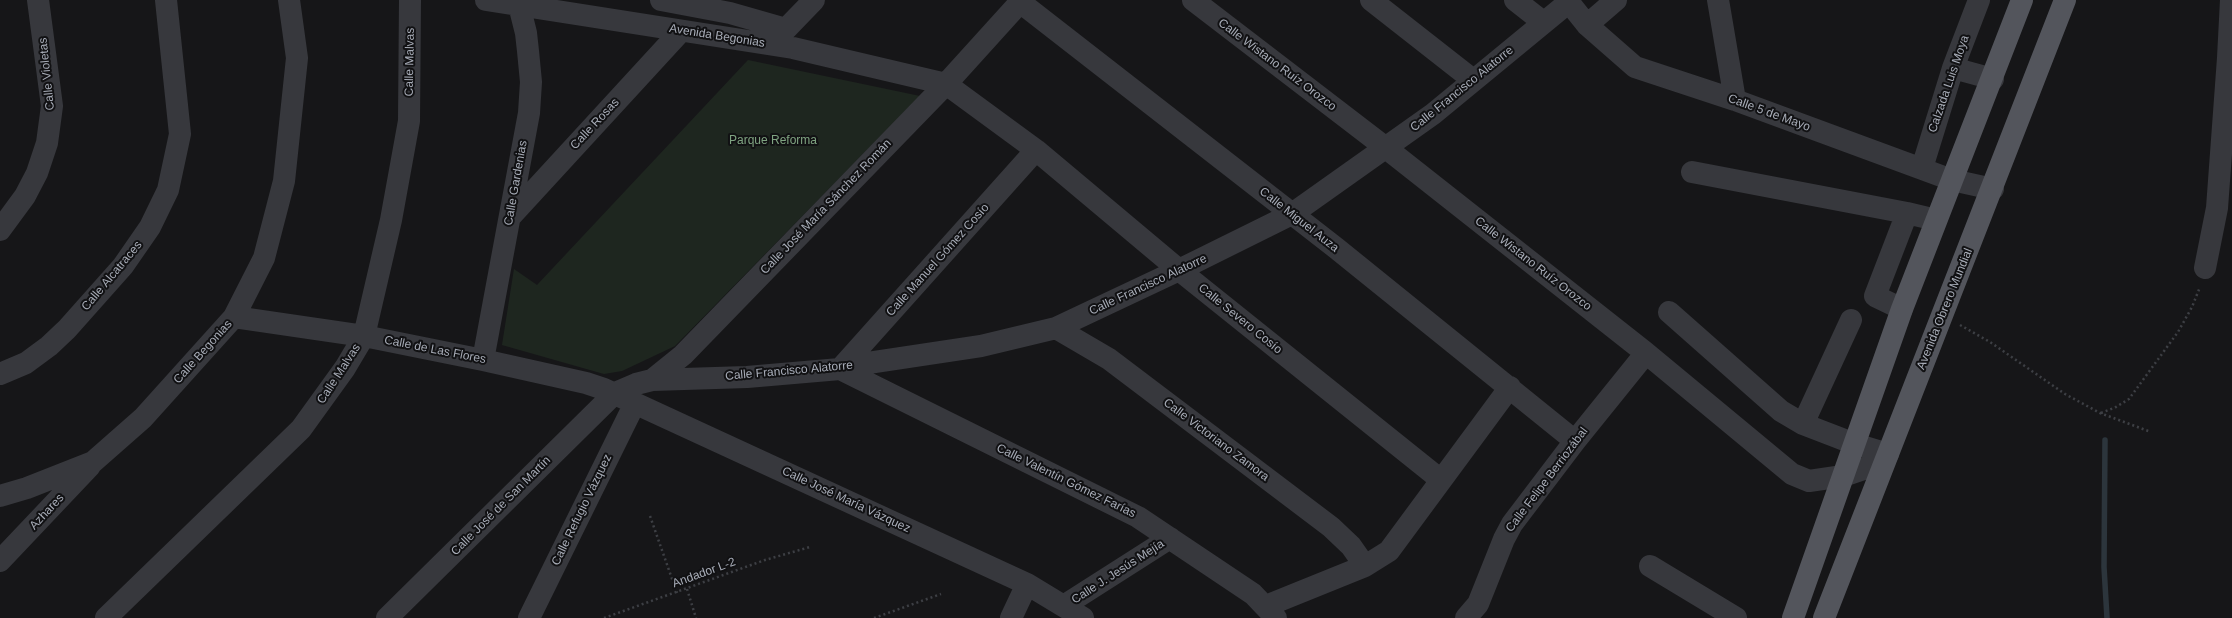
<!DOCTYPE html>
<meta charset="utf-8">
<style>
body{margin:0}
canvas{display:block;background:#161618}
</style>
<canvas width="2232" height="618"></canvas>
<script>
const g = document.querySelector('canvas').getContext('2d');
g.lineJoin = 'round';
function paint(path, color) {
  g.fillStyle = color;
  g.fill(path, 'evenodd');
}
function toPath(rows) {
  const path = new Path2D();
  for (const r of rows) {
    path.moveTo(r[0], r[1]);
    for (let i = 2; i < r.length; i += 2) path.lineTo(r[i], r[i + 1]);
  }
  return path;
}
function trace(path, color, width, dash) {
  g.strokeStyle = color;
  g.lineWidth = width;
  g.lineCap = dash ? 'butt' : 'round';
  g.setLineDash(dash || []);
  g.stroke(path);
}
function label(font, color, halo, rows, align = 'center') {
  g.font = font + ' Arial,sans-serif';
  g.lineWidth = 4;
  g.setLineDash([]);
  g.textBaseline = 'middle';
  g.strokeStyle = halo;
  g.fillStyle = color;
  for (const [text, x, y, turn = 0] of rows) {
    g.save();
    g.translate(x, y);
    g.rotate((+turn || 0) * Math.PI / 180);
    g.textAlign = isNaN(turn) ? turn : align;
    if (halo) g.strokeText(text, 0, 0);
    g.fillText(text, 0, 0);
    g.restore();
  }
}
paint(toPath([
 [748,60,920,96,675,346,622,371,604,374,502,345,514,269,537,285]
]), '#1e261f');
trace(toPath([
 [2105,440,2104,567,2107,618]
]), '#2c353c', 5.5);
trace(toPath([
 [1960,325,1990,342,2065,394,2100,413,2151,432],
 [2101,413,2116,407,2129,399,2178,332,2192,307,2200,287],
 [650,516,677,593],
 [687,589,696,618],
 [604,618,765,560,810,547],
 [874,618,941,594]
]), '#3d3f44', 2.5, [2, 3]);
trace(toPath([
 [486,0,793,48,946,84,1036,150,1179,270,1441,480],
 [661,0,730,13,786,29],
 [1193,0,1386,148,1646,353,1792,474,1809,481,1843,476,1884,462],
 [1371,0,1473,80],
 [1515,0,1543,22],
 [1567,0,1587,25,1635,67,1735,100,1952,180,1993,189],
 [1718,0,1735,100],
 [1020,2,1336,248,1575,441],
 [1587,25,1616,0],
 [786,29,814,0],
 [1953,68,1993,79],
 [1036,150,840,369,1138,517,1253,594,1276,618],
 [1922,168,1953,68,1979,0],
 [1692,172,1907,213],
 [510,217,681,31],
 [0,230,25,196,37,173,47,143,52,106,38,0],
 [2205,268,2217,208,2228,58,2231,0],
 [1902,309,1875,296,1907,213,1936,220],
 [1669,312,1781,411,1803,424,1855,444,1888,454],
 [234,317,364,336,483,360,586,383,604,389,1027,584,1083,618],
 [1056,328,1109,359,1331,527,1351,546,1365,566],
 [483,360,529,113,531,82,528,51,526,33,519,5],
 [0,374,26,363,49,346,67,329,123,266,150,227,168,190,180,134,166,0],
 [652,380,747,377,840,369,868,363,981,346,1056,328,1179,270,1292,214,1433,114,1569,2],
 [1803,424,1851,320],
 [0,496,27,488,93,462,143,418,234,317,264,258,284,181,297,58,289,0],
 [0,561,90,466],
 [1650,566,1736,618],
 [1065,605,1170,538],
 [1266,606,1365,566,1389,551,1510,387],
 [106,618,301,429,345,368,364,336,391,220,409,121,410,0],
 [387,618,615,393,636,384,652,380,683,355,946,84,1022,0],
 [529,618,635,403],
 [1011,618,1027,584],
 [1466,618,1478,604,1504,539,1512,524,1575,441,1646,353]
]), '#37383d', 22);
trace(toPath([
 [1793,618,1902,309,2022,0],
 [1824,618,2065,0]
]), '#53555c', 22);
label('12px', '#a8adb8', '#111113', [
 ["Avenida Begonias",717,36,9],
 ["Calle Malvas",410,62,-89],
 ["Calle Wistano Ruíz Orozco",1277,65,37],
 ["Calle Violetas",47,74,-96],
 ["Calzada Luis Moya",1949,84,-71],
 ["Calle Francisco Alatorre",1462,89,-39],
 ["Calle 5 de Mayo",1769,113,20],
 ["Calle Rosas",595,124,-47],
 ["Calle Gardenias",516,183,-80],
 ["Calle José María Sánchez Román",826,207,-46],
 ["Calle Miguel Auza",1299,220,38],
 ["Calle Manuel Gómez Cosío",938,260,-48],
 ["Calle Wistano Ruíz Orozco",1533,264,38],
 ["Calle Alcatraces",112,276,-50],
 ["Calle Francisco Alatorre",1148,285,-25],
 ["Avenida Obrero Mundial",1945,309,-68],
 ["Calle Severo Cosío",1240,319,39],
 ["Calle de Las Flores",435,350,11],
 ["Calle Begonias",203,352,-48],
 ["Calle Francisco Alatorre",789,371,-5],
 ["Calle Malvas",339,374,-57],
 ["Calle Victoriano Zamora",1216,440,37],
 ["Calle Felipe Berriozábal",1547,480,-53],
 ["Calle Valentín Gómez Farías",1066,481,26],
 ["Calle José María Vázquez",846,500,25],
 ["Calle José de San Martín",501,506,-45],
 ["Calle Refugio Vázquez",582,510,-64],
 ["Azhares",47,512,-47],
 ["Calle J. Jesús Mejía",1118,572,-33],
 ["Andador L-2",704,573,-20]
]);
label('12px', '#7fa381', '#111113', [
 ["Parque Reforma",773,141]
]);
</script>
